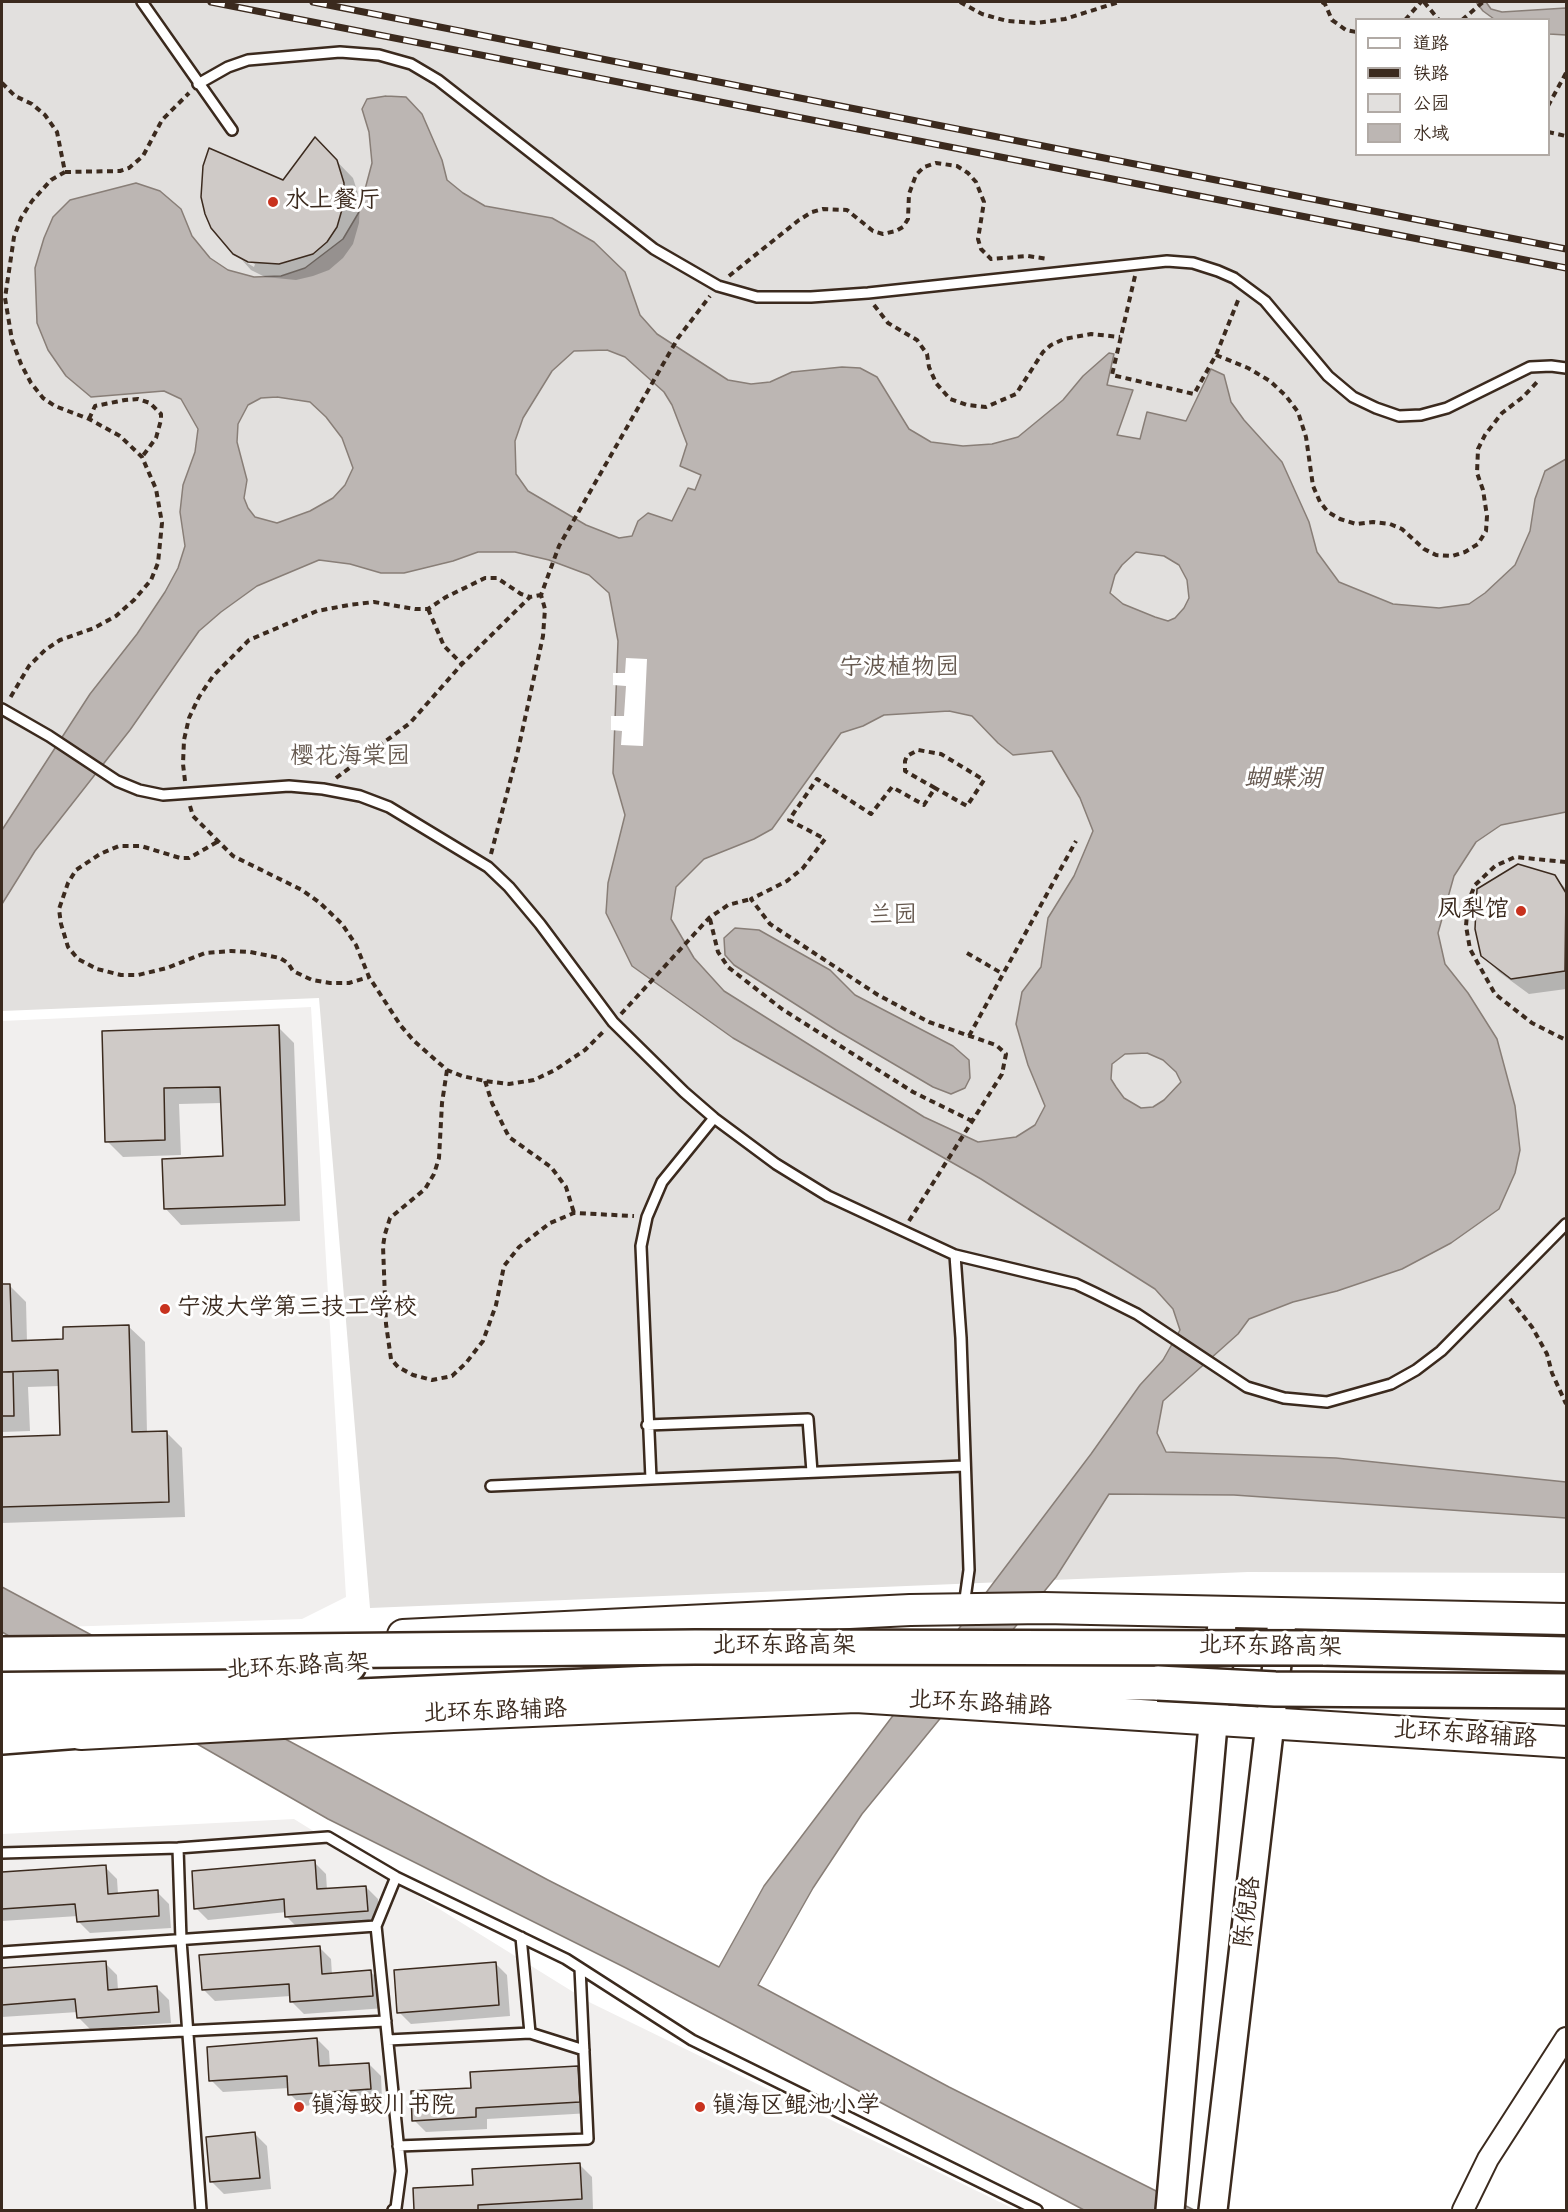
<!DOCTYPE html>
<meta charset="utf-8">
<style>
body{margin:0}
#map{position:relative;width:1568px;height:2212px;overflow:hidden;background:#fff;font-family:Mynerve,"LXGW WenKai TC",sans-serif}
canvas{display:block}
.frame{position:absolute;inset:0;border:3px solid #3b2a1e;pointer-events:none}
.legend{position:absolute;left:1355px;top:18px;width:195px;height:138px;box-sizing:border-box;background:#fff;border:2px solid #b1aaa5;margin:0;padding:8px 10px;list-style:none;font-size:18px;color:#3b2a1e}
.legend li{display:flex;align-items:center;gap:12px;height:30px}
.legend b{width:30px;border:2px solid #b1aaa5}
</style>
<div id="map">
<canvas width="1568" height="2212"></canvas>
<div class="frame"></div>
<ul class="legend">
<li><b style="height:8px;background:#fff"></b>道路</li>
<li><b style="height:8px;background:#3b2a1e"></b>铁路</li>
<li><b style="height:16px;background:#e2e0de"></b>公园</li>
<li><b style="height:16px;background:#bcb6b3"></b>水域</li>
</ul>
</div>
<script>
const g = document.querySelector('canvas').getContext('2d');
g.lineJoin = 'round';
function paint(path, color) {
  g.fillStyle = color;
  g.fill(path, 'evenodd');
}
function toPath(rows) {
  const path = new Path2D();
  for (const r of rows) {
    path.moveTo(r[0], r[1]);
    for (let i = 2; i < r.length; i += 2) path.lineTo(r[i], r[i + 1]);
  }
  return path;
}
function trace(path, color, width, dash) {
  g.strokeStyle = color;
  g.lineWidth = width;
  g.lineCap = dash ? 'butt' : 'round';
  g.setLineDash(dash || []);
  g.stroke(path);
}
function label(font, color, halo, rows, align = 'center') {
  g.font = font + ' Mynerve,"LXGW WenKai TC",sans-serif';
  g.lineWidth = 6;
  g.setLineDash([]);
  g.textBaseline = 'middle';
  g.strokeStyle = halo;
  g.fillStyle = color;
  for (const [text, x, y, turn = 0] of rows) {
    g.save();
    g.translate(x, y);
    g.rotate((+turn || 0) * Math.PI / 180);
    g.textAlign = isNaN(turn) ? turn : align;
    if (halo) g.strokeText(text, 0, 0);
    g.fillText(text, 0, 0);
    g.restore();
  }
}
paint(toPath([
 [311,1007,346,1597,302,1619,2,1629,2,1021],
 [294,1819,591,2003,1016,2210,2,2210,2,1834]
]), '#f1efee');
paint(toPath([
 [2,2,1566,2,1566,1573,1248,1572,370,1608,319,998,2,1011],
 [1356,20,1548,20,1548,154,1356,154]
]), '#e2e0de');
const water = toPath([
 [1476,2,1486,2,1491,9,1502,12,1566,8,1566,35,1549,34,1548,20,1494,19,1483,11,1476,2],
 [386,96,406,97,422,114,442,160,447,180,463,193,485,206,552,218,594,242,625,272,640,315,657,334,728,380,751,384,770,382,792,372,842,367,860,368,877,377,909,429,931,442,963,446,992,444,1018,437,1063,400,1083,376,1109,353,1114,354,1107,385,1133,390,1117,435,1140,439,1147,412,1186,421,1211,369,1224,375,1231,402,1244,420,1282,462,1309,522,1317,552,1339,582,1393,604,1439,608,1469,604,1485,593,1515,565,1530,531,1535,499,1545,471,1566,459,1566,812,1501,825,1476,842,1454,876,1438,933,1445,964,1468,993,1497,1039,1515,1106,1520,1150,1515,1173,1499,1209,1451,1243,1402,1269,1337,1291,1293,1302,1249,1319,1238,1334,1163,1401,1157,1433,1166,1452,1336,1458,1566,1482,1566,1518,1234,1495,1109,1494,1056,1577,862,1814,813,1888,758,1985,949,2087,1194,2210,1084,2210,626,1968,328,1819,2,1632,2,1587,548,1880,719,1967,764,1886,1091,1454,1140,1385,1163,1360,1180,1330,1173,1309,1155,1289,981,1179,733,1038,632,966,606,913,608,883,625,815,613,773,618,641,609,593,589,575,549,560,515,552,478,552,453,561,404,573,381,573,350,564,319,560,257,586,221,612,199,631,130,730,35,851,2,904,2,830,90,694,137,634,165,592,178,568,185,546,180,512,183,485,195,452,198,429,181,399,164,391,91,397,66,376,48,350,37,323,35,268,44,238,53,217,70,200,136,183,160,191,181,209,192,236,210,258,228,270,254,277,281,276,305,268,343,239,359,212,372,163,369,132,362,109,367,99,386,96],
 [607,350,625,357,664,392,672,405,687,444,680,466,701,475,695,490,688,488,672,521,648,513,638,521,632,536,619,538,586,525,528,491,516,474,515,441,523,418,552,371,574,351,607,350],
 [277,397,310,402,326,417,342,438,353,468,345,485,333,498,310,511,277,523,255,517,248,508,244,498,247,480,237,442,238,424,248,405,261,398,277,397],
 [1136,552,1164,556,1179,565,1187,580,1189,598,1184,608,1175,618,1168,621,1155,617,1123,604,1110,593,1115,575,1122,565,1136,552],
 [949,711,972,716,998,743,1013,755,1052,751,1080,798,1093,831,1074,876,1048,918,1041,967,1022,992,1016,1024,1028,1065,1045,1106,1035,1125,1016,1137,978,1142,924,1117,724,991,694,958,671,919,676,887,704,859,754,839,772,829,841,733,863,726,884,715,949,711],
 [1147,1053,1163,1060,1176,1072,1181,1082,1164,1100,1153,1107,1141,1108,1124,1098,1116,1087,1111,1079,1112,1064,1125,1054,1147,1053],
 [735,928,759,930,830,970,855,995,953,1046,969,1060,970,1078,965,1088,951,1094,933,1087,836,1030,734,965,725,955,724,938,735,928]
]);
paint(water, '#bcb6b3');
trace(water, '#887e77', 1.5);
paint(toPath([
 [626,658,647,659,643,746,621,745,622,731,611,730,611,716,624,716,626,686,613,685,613,673,625,673]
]), '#fff');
paint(toPath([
 [316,140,353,178,360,200,359,223,353,244,343,258,329,270,313,276,296,280,265,277,251,270,242,260,254,267,255,264,234,253,283,182],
 [1554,876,1566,889,1566,989,1529,994,1499,972,1482,955],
 [278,1027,294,1043,300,1221,181,1225,165,1208,224,1158,222,1103,179,1104,181,1155,123,1157,107,1141,103,1032],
 [2,1286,10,1286,26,1302,27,1342,64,1341,128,1326,145,1342,147,1433,166,1432,182,1448,185,1517,2,1523,2,1439,62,1437,60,1386,28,1387,30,1431,2,1432],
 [314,1862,326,1874,327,1890,366,1887,378,1899,380,1923,299,1929,287,1917,287,1912,208,1920,196,1908],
 [105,1867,117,1879,118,1894,157,1892,169,1904,171,1928,90,1933,78,1921,78,1916,2,1921,2,1874],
 [319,1947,331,1959,332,1975,371,1972,383,1984,385,2008,304,2014,292,2002,291,1996,215,2001,203,1989],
 [105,1963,117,1975,118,1990,157,1988,169,2000,171,2023,90,2029,78,2017,78,2012,2,2017,2,1970],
 [495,1963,507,1975,510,2016,411,2024,399,2012],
 [317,2039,329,2051,330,2067,369,2064,381,2076,382,2100,302,2106,290,2094,289,2088,223,2092,211,2080],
 [577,2068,589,2080,591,2113,487,2119,487,2129,426,2132,414,2120,472,2089],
 [255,2134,267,2146,271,2189,224,2194,212,2182],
 [580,2165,592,2177,593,2210,416,2210,414,2189,475,2186]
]), '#0003');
const building = toPath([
 [315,137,337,160,344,183,343,206,337,227,327,242,313,254,279,264,248,262,233,254,211,228,205,214,201,197,203,166,209,148,283,180,315,137],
 [1518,864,1555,875,1566,893,1565,971,1511,979,1481,956,1475,929,1477,889,1518,864],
 [279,1025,285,1205,164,1209,162,1159,223,1156,220,1087,164,1088,165,1140,105,1142,102,1031,279,1025],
 [2,1284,10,1284,12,1341,63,1339,63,1327,129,1325,132,1432,167,1431,169,1502,2,1507,2,1437,60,1435,58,1370,2,1372,2,1284],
 [2,1372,13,1372,14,1416,2,1416,2,1372],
 [315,1860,317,1889,366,1886,368,1911,285,1917,284,1899,194,1909,192,1871,315,1860],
 [106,1865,108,1894,158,1890,159,1916,77,1922,75,1904,2,1909,2,1872,106,1865],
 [320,1946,322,1974,371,1970,373,1996,290,2002,289,1984,202,1990,199,1955,320,1946],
 [106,1961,108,1990,157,1986,159,2012,77,2018,75,1999,2,2005,2,1968,106,1961],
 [496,1962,499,2005,397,2013,394,1970,496,1962],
 [317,2038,319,2066,369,2063,371,2089,288,2095,287,2076,209,2081,207,2047,317,2038],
 [578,2066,580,2102,476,2108,476,2117,412,2121,411,2091,471,2088,470,2072,578,2066],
 [255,2132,260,2178,210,2182,206,2137,255,2132],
 [580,2163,582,2199,478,2205,478,2210,414,2210,413,2188,473,2185,472,2169,580,2163]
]);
paint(building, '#cfcac7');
trace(building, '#3b2a1e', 1.5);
const lane = toPath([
 [142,2,232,130],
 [198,84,228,67,248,60,340,52,379,55,411,64,438,80,654,249,718,286,757,297,811,297,868,293,1167,261,1193,263,1218,271,1234,278,1265,301,1328,376,1353,397,1376,408,1399,416,1421,415,1447,408,1530,367,1551,366,1566,368],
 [2,709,49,736,117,781,139,790,163,795,289,786,323,789,360,796,389,807,488,867,509,887,540,924,613,1022,684,1092,714,1118,776,1164,828,1196,955,1255,1076,1284,1095,1293,1137,1314,1247,1387,1284,1398,1327,1402,1391,1384,1416,1370,1441,1351,1566,1224],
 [714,1118,662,1182,647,1217,641,1246,651,1479,964,1466],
 [955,1255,961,1338,969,1570,964,1606],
 [647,1425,808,1419,812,1472],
 [491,1486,651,1479],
 [178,1848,181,1940,201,2210],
 [2,1853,178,1848,328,1837,396,1877,566,1959,692,2040,1037,2210],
 [2,1952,376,1926],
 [530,2033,584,2050],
 [2,2040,386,2021],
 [388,2040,530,2033,521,1937],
 [398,2146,588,2139,580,1968],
 [393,2210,396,2208,401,2171,376,1926,396,1877]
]);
const street = toPath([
 [1463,2210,1488,2159,1566,2038]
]);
const secondary = toPath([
 [1170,2210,1223,1612],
 [1213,2210,1283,1613]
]);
const primary = toPath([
 [403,1635,910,1610,1044,1608,1566,1619],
 [81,1734,393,1717,856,1697,1566,1742]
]);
const highway = toPath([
 [1323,1648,1566,1654],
 [2,1684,349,1665],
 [2,1712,697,1681,1158,1683],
 [2,1737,106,1729]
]);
trace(lane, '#3b2a1e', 14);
trace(street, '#3b2a1e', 24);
trace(secondary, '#3b2a1e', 32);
trace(primary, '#3b2a1e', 34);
trace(highway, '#3b2a1e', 38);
trace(toPath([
 [960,2,982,14,1007,21,1036,23,1065,19,1119,2],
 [1322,2,1325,4,1332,20,1346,30,1356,32],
 [1424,2,1439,20],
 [1405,20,1421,2],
 [1462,20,1483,2],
 [2,83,15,96,32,104,45,115,57,132,65,172,51,180,32,201,21,218,14,237,5,298,12,340,21,364,31,383,43,398,55,406,89,419,120,436,142,457,156,489,162,523,158,563,151,580,134,600,116,616,94,628,60,640,45,650,29,666,10,698],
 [1548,106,1566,73],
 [1548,132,1566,136],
 [65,172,120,171,129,168,143,156,162,120,189,93],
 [729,276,799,220,812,212,823,209,847,210,873,231,883,234,896,231,903,227,908,219,909,194,916,175,924,167,936,163,957,166,968,173,976,182,984,202,978,239,981,249,991,259,1028,256,1048,259],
 [1135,276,1112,375,1194,394,1216,355,1239,298],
 [874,305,888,323,917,340,927,354,929,367,936,383,950,399,967,405,986,407,1016,394,1043,352,1051,345,1064,339,1091,334,1120,337],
 [1216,355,1248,368,1270,381,1286,396,1298,412,1306,437,1313,486,1320,502,1328,512,1340,519,1356,524,1373,522,1390,524,1402,529,1424,549,1436,555,1452,556,1465,552,1478,544,1486,531,1487,516,1483,490,1477,473,1478,449,1485,435,1502,413,1523,397,1539,380],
 [89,419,95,406,125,400,138,399,150,403,161,414,161,420,156,438,142,457],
 [428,609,444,646,462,664],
 [336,778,410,723,462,664,530,597,541,595],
 [185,781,183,764,184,740,189,718,199,697,213,676,249,640,317,611,349,605,374,602,415,609,428,609,446,597,485,578,497,578,521,594,530,597],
 [190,806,193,816,233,856,302,890,320,903,342,924,356,945,369,977,401,1026,414,1041,447,1070,462,1076,485,1081,509,1084,534,1080,555,1070,585,1050,605,1030],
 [217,842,189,858,180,858,141,846,119,846,100,854,76,870,68,883,59,909,61,924,68,947,78,959,97,969,121,975,138,975,167,968,205,953,231,951,250,952,280,958,288,963,293,971,312,980,330,983,349,983,369,977],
 [491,854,517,755,543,636,545,609,541,595,559,546,678,338,710,296],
 [1566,862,1515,857,1495,866,1475,885,1468,902,1466,926,1470,949,1495,994,1532,1023,1566,1040],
 [710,919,718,952,728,967,782,1009,913,1092,972,1121],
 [967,953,1003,974],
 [621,1014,709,918,728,905,751,899],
 [969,1036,1076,841],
 [447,1070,442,1103,439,1158,434,1174,425,1189,390,1218,385,1234,383,1246,386,1324,391,1359,398,1367,413,1375,432,1380,452,1376,466,1363,483,1341,496,1305,504,1266,519,1247,550,1223,574,1213,634,1216],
 [485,1081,492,1103,509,1137,551,1167,566,1187,574,1213],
 [909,1221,1002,1074,1006,1054,996,1045,929,1022,878,995,770,924,751,899,787,881,803,868,825,839,789,820,817,779,871,814,892,787,924,805,935,788,905,771,905,761,907,756,918,750,941,754,984,780,967,806,935,788],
 [1510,1299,1532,1327,1547,1354,1552,1373,1566,1404]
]), '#3b2a1e', 4, [6, 4.5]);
trace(lane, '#fff', 9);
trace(street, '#fff', 20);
trace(secondary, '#fff', 27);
trace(primary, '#fff', 30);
trace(highway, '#fff', 33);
const rail = toPath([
 [211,2,1566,268],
 [313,2,1566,249]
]);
trace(rail, '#3b2a1e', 7);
trace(rail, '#fff', 4.5, [14]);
const highwayBridge = toPath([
 [2,1654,695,1647,1323,1648],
 [1158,1683,1275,1689,1566,1691]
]);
trace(highwayBridge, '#3b2a1e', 38, []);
trace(highwayBridge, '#fff', 33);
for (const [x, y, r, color] of [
 [273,202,6,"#c8321e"],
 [1521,911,6,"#c8321e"],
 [165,1309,6,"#c8321e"],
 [299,2107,6,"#c8321e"],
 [700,2107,6,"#c8321e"]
]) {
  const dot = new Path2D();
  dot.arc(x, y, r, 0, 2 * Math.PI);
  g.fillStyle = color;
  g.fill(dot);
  trace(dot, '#fff', 2);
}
label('24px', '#3b2a1e', '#fff', [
 ["水上餐厅",285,202],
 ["凤梨馆",1509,911,"right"],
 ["宁波大学第三技工学校",177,1309],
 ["镇海蛟川书院",311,2107],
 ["镇海区鲲池小学",712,2107]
], 'left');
label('24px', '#65584e', '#fff', [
 ["宁波植物园",899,669],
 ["樱花海棠园",350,758],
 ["兰园",893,917]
]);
label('24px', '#3b2a1e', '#fff', [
 ["北环东路高架",784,1647],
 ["北环东路高架",1270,1648,1],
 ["北环东路高架",298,1668,-3],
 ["北环东路辅路",980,1705,3],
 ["北环东路辅路",495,1713,-2],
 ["北环东路辅路",1465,1736,4],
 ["陈倪路",1249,1912,-83]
]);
label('italic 26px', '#685b52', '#fff', [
 ["蝴蝶湖",1283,781]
]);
</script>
